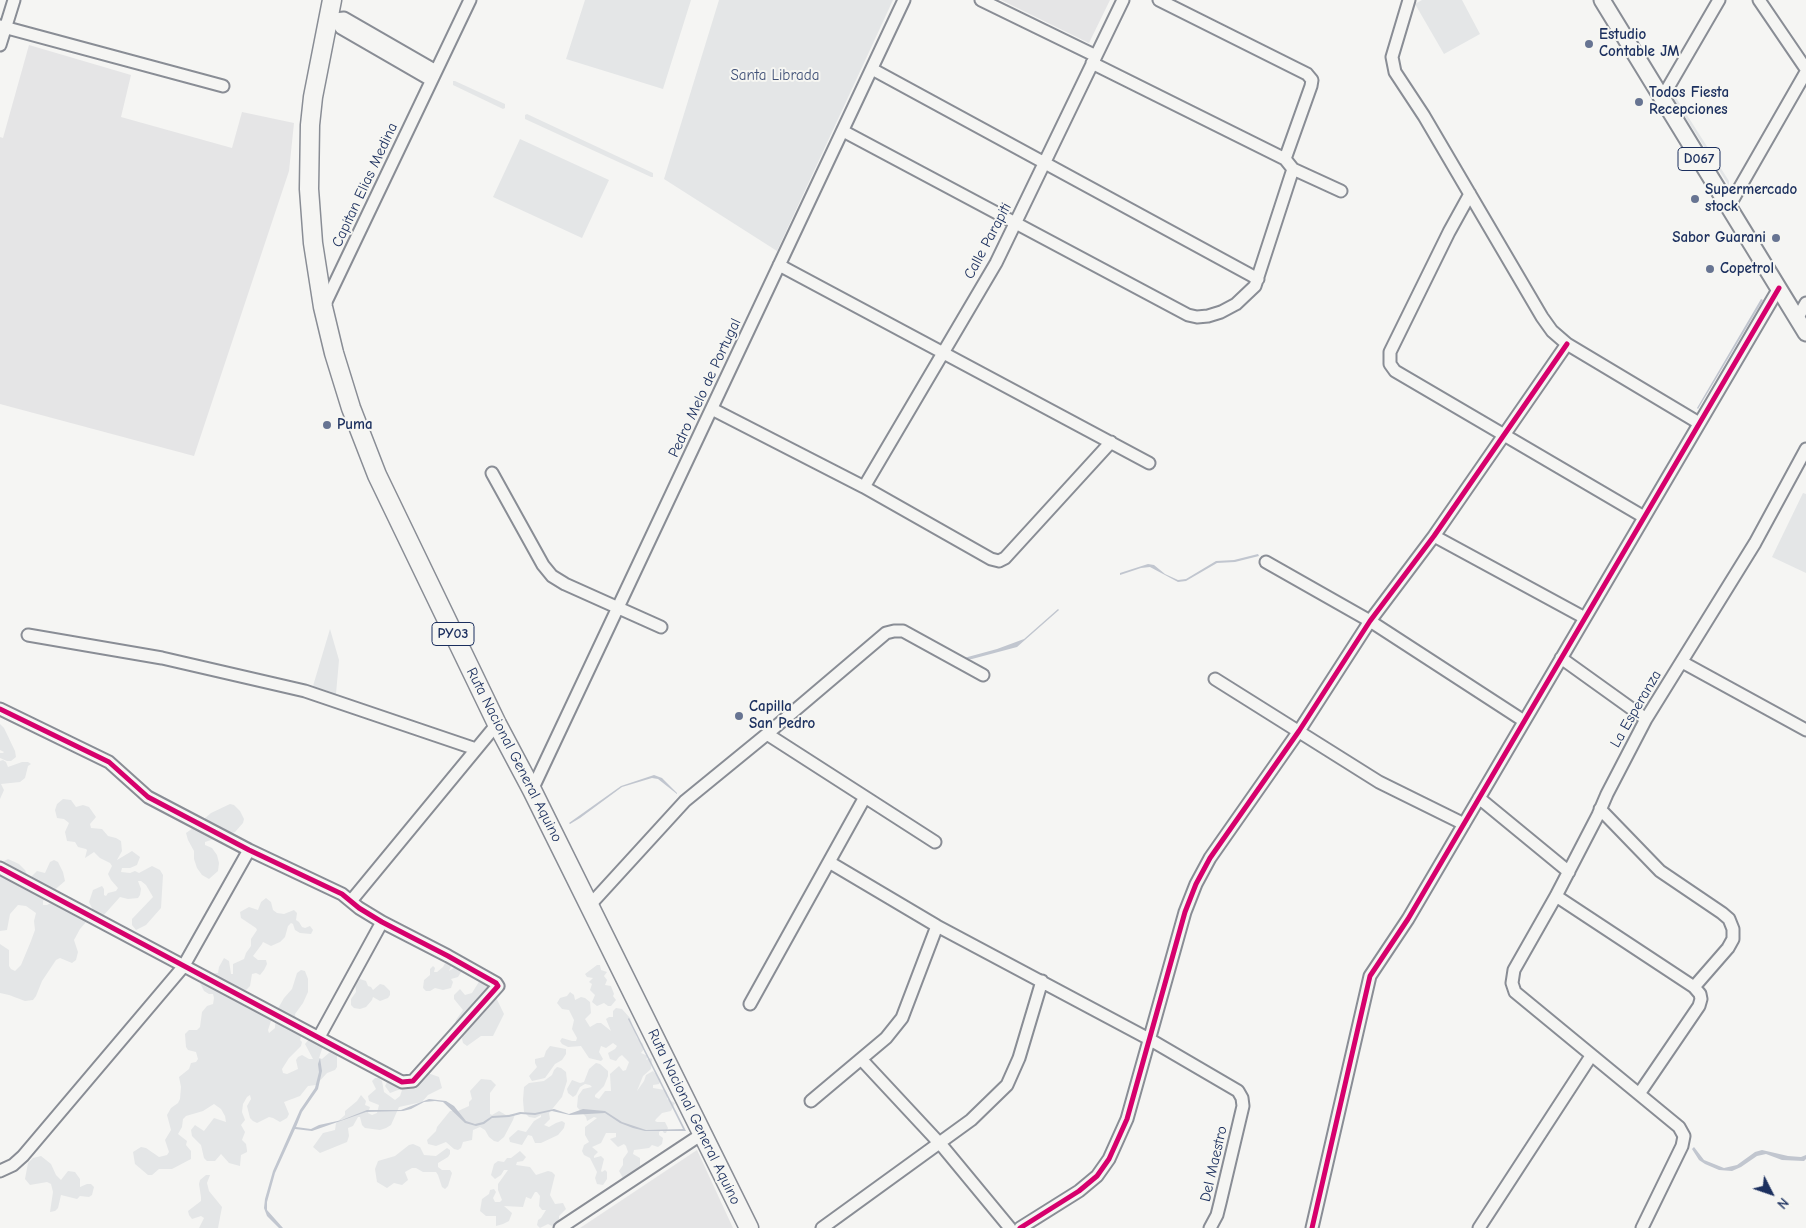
<!DOCTYPE html>
<style>
body{margin:0}
#map{position:relative;width:1806px;height:1228px;overflow:hidden;background:#f5f5f3;font-family:"Comic Neue",sans-serif}
canvas{display:block}
.north{position:absolute;left:1746px;top:1168px;width:50px;height:50px;-webkit-text-stroke:4px #f6f6f2;paint-order:stroke;rotate:131deg;font-size:14px;font-weight:700;line-height:20px;text-align:center;color:#1b2f5e}
.north::after{content:'';display:block;margin:auto;width:18px;height:22px;background:#1b2f5e;clip-path:polygon(50% 0,100% 100%,50% 72%,0 100%)}
</style>
<div id="map">
<canvas width="1806" height="1228"></canvas>
<div class="north">N</div>
</div>
<script>
const g = document.querySelector('canvas').getContext('2d');
g.lineJoin = 'round';
function paint(path, color) {
  g.fillStyle = color;
  g.fill(path, 'evenodd');
}
function toPath(rows) {
  const path = new Path2D();
  for (const r of rows) {
    path.moveTo(r[0], r[1]);
    for (let i = 2; i < r.length; i += 2) path.lineTo(r[i], r[i + 1]);
  }
  return path;
}
function trace(path, color, width, dash) {
  g.strokeStyle = color;
  g.lineWidth = width;
  g.lineCap = dash ? 'butt' : 'round';
  g.setLineDash(dash || []);
  g.stroke(path);
}
function label(font, color, halo, rows, align = 'center') {
  g.font = font + ' "Comic Neue",sans-serif';
  g.lineWidth = 4;
  g.setLineDash([]);
  g.textBaseline = 'middle';
  g.strokeStyle = halo;
  g.fillStyle = color;
  for (const [text, x, y, turn = 0] of rows) {
    g.save();
    g.translate(x, y);
    g.rotate((+turn || 0) * Math.PI / 180);
    g.textAlign = isNaN(turn) ? turn : align;
    if (halo) g.strokeText(text, 0, 0);
    g.fillText(text, 0, 0);
    g.restore();
  }
}
paint(toPath([
 [1001,0,1110,0,1089,43],
 [29,45,131,75,121,117,232,148,242,112,294,123,289,171,194,456,0,404,0,137,3,138],
 [697,1150,733,1228,580,1228]
]), '#e5e5e6');
paint(toPath([
 [585,0,691,0,663,89,566,59],
 [719,0,893,0,777,251,664,179],
 [1422,0,1462,0,1480,34,1444,54,1415,4],
 [453,81,455,81,505,104,505,108,503,109,453,85],
 [1673,93,1729,181,1729,186,1672,96],
 [527,114,653,173,653,177,651,177,525,119,525,115],
 [520,139,609,180,582,238,493,197],
 [1803,493,1806,494,1806,573,1772,557],
 [330,629,339,660,336,694,313,686],
 [0,724,4,728,15,751,16,757,11,761,7,761,0,758,0,753,3,753,4,752,0,750],
 [3,760,6,762,8,767,22,762,28,762,31,764,28,766,25,778,20,782,1,784,4,790,0,799,0,761],
 [63,799,71,800,76,807,83,805,89,807,96,817,90,824,91,828,102,829,108,836,116,838,121,841,122,851,117,860,132,851,140,857,137,865,130,868,122,868,121,872,130,873,135,871,139,873,152,866,160,870,163,875,161,908,146,925,136,930,132,925,132,919,153,897,146,885,141,881,138,881,141,889,140,895,138,898,128,899,120,897,103,916,99,916,95,914,89,902,93,890,102,886,104,889,104,895,106,896,108,893,116,891,118,888,111,880,108,874,112,866,110,863,100,858,94,852,85,858,87,850,86,849,78,847,75,842,67,841,65,832,69,823,64,819,57,818,55,810,57,804],
 [230,804,234,805,240,811,244,819,243,823,235,832,205,842,205,845,212,848,217,855,219,863,218,871,209,879,202,875,197,868,194,859,194,851,188,840,186,833,196,826,211,813],
 [8,859,19,864,25,870,29,879,37,871,45,873,50,862,54,860,58,862,63,872,65,881,45,898,43,901,43,905,47,905,54,901,72,903,76,902,82,906,87,918,86,922,80,929,74,940,78,952,76,960,72,963,60,958,56,960,42,981,36,996,33,1000,25,1001,9,995,0,993,0,944,9,950,9,966,11,969,15,971,21,965,31,941,35,930,34,921,36,913,26,906,18,905,10,914,7,930,0,931,0,868,4,861],
 [266,898,271,902,273,910,277,913,284,914,294,910,297,913,296,920,299,922,302,927,305,928,310,926,313,930,311,934,300,933,295,930,293,924,291,923,288,926,285,937,280,942,271,946,263,942,262,944,253,956,258,960,266,960,267,964,264,970,260,975,256,973,252,974,250,986,245,991,237,989,269,1017,271,1021,268,1030,269,1033,275,1028,276,1012,284,998,292,989,297,973,301,970,305,971,308,979,308,992,303,1003,295,1014,297,1026,302,1033,300,1040,302,1042,301,1046,289,1058,282,1069,283,1073,287,1074,298,1069,296,1060,298,1057,302,1055,309,1059,313,1059,305,1044,311,1037,323,1046,319,1058,322,1059,330,1052,334,1051,337,1054,337,1067,335,1070,327,1073,316,1085,308,1086,300,1096,284,1102,289,1114,287,1118,280,1122,273,1118,269,1117,257,1123,253,1121,250,1118,247,1106,251,1099,250,1095,247,1097,243,1104,242,1112,245,1120,241,1125,245,1132,242,1140,246,1144,247,1150,247,1152,241,1155,240,1166,229,1163,221,1154,215,1161,207,1161,204,1158,201,1145,192,1136,191,1130,195,1125,204,1131,214,1118,226,1122,225,1116,221,1109,214,1104,203,1111,186,1116,183,1119,182,1127,178,1134,187,1141,186,1145,191,1151,191,1159,172,1169,159,1169,152,1175,148,1175,135,1164,133,1152,141,1147,146,1148,159,1157,167,1155,169,1152,165,1140,171,1130,167,1115,171,1108,178,1103,180,1099,181,1087,179,1077,189,1069,191,1063,196,1062,198,1059,196,1052,188,1050,186,1047,185,1034,189,1030,197,1030,200,1027,202,1012,207,1006,213,1004,214,998,213,994,209,994,204,991,200,983,210,974,218,973,219,967,224,958,229,961,231,974,233,974,233,964,244,959,246,953,251,946,251,939,257,930,256,928,241,918,240,912,249,907,258,910,261,902],
 [446,961,452,964,449,971,457,966,463,969,458,977,451,979,453,982,451,988,443,990,435,988,430,991,426,991,423,988,424,980,430,975,430,969,433,966,435,968,434,972,437,972,443,967],
 [597,965,600,965,601,970,607,972,604,976,607,980,605,985,611,986,614,994,613,996,616,1000,611,1006,608,1006,604,1003,597,1006,592,1002,595,995,590,990,592,984,589,982,593,978,587,977,585,974],
 [360,979,366,981,368,986,371,987,373,990,380,984,384,985,390,991,390,995,388,998,380,1001,373,997,372,1000,366,1007,360,1009,354,1008,351,1005,351,999,356,992,355,983],
 [487,979,504,1014,493,1036,481,1036,467,1046,463,1043,462,1039,464,1031,483,1014,487,1007,484,1005,458,1026,455,1024,456,1020,463,1010,454,999,454,995,460,989,465,995,472,993,480,980],
 [570,992,574,995,575,1000,581,997,585,998,590,1002,591,1013,585,1019,590,1027,597,1023,601,1023,611,1031,606,1019,609,1017,613,1017,613,1011,616,1008,622,1009,630,1018,637,1038,643,1044,644,1049,641,1053,648,1056,646,1060,650,1058,652,1059,651,1069,643,1076,637,1091,644,1081,646,1075,653,1071,661,1080,659,1084,653,1085,653,1088,665,1090,667,1093,667,1099,675,1103,671,1111,662,1113,656,1119,655,1121,657,1122,665,1122,668,1128,666,1133,664,1133,662,1130,659,1132,659,1135,663,1138,662,1144,658,1147,652,1145,649,1148,634,1150,633,1154,640,1158,640,1168,626,1178,623,1178,619,1171,623,1165,623,1159,628,1152,626,1146,624,1144,618,1147,610,1139,616,1137,616,1133,606,1133,601,1143,592,1147,598,1152,594,1156,594,1158,601,1156,604,1159,601,1171,602,1172,605,1170,607,1172,607,1179,603,1185,597,1184,595,1178,597,1172,590,1158,584,1155,582,1151,584,1145,589,1142,585,1135,585,1127,597,1118,594,1117,587,1121,586,1117,577,1107,578,1096,583,1089,592,1087,590,1085,585,1084,580,1087,576,1095,573,1097,568,1093,567,1089,572,1080,580,1083,584,1082,589,1069,596,1063,600,1064,608,1071,608,1076,604,1086,595,1095,595,1097,599,1099,605,1091,611,1091,610,1074,619,1066,623,1071,626,1070,629,1062,622,1055,619,1057,616,1061,610,1059,608,1053,615,1049,617,1046,613,1043,606,1048,601,1046,599,1052,603,1059,601,1061,589,1058,581,1046,568,1047,562,1044,560,1041,562,1038,572,1041,576,1041,577,1038,572,1029,574,1020,569,1010,562,1009,557,1003,560,998,567,996],
 [550,1046,566,1049,566,1054,562,1060,555,1064,545,1078,532,1081,529,1076,537,1067,535,1063,535,1059,544,1057,546,1051],
 [557,1067,561,1068,566,1072,567,1081,562,1097,549,1113,550,1119,544,1125,549,1127,556,1123,562,1121,565,1123,564,1128,558,1135,541,1143,535,1143,532,1136,528,1135,522,1145,510,1142,509,1138,518,1130,526,1132,534,1121,541,1117,541,1115,535,1118,529,1117,524,1112,523,1100,524,1087,529,1083,544,1081,552,1075,554,1070],
 [425,1072,439,1077,442,1088,428,1095,422,1102,399,1107,391,1125,386,1128,380,1130,365,1128,362,1125,360,1117,358,1117,353,1126,348,1128,349,1136,347,1142,320,1153,313,1147,323,1133,335,1130,336,1123,345,1115,345,1111,357,1101,361,1095,366,1101,365,1105,370,1107,368,1113,372,1115,377,1113,379,1105,369,1101,368,1096,376,1089,372,1081,375,1078,379,1078,382,1081,384,1092,395,1100,400,1096,402,1090,398,1090,390,1093,385,1086,388,1080],
 [481,1079,491,1080,496,1085,490,1093,490,1114,492,1115,499,1111,506,1115,515,1114,513,1120,504,1137,498,1142,494,1141,489,1137,485,1130,480,1127,473,1130,472,1140,463,1142,461,1148,458,1150,454,1149,446,1142,436,1146,428,1144,427,1140,436,1131,437,1127,450,1111,458,1111,469,1106,469,1102,472,1099,470,1091],
 [413,1144,420,1147,424,1155,436,1156,447,1148,450,1150,450,1154,448,1157,438,1163,438,1167,442,1170,450,1170,452,1173,448,1186,445,1189,442,1187,438,1175,436,1172,423,1172,416,1168,412,1168,405,1172,408,1180,402,1185,394,1183,387,1188,377,1182,375,1169,378,1161,395,1156,409,1145],
 [520,1151,526,1157,523,1161,517,1162,516,1165,530,1167,536,1175,548,1171,552,1172,555,1175,550,1195,555,1204,563,1203,566,1209,559,1216,559,1222,556,1226,554,1227,548,1224,540,1228,537,1225,538,1220,541,1218,546,1210,542,1210,539,1206,540,1196,537,1192,535,1192,531,1199,526,1197,523,1207,504,1206,512,1213,509,1221,503,1224,496,1226,496,1216,486,1216,480,1211,482,1199,489,1194,490,1190,494,1189,496,1192,493,1198,495,1202,500,1202,502,1200,498,1190,498,1184,508,1170,504,1170,501,1175,495,1179,491,1175,494,1164,498,1161,504,1162,507,1158,511,1158],
 [41,1156,51,1164,56,1175,61,1180,68,1171,75,1172,80,1179,80,1187,87,1184,91,1184,94,1187,92,1195,89,1197,80,1196,77,1199,61,1195,58,1208,55,1211,50,1212,53,1192,51,1184,47,1182,30,1185,25,1179,28,1163,33,1158],
 [206,1175,210,1175,207,1183,209,1191,222,1207,218,1228,199,1228,204,1218,201,1216,192,1219,189,1215,188,1211,201,1201,201,1197,199,1184,200,1180]
]), '#e4e6e7');
paint(toPath([
 [1761,299,1763,300,1698,409,1697,408],
 [1258,554,1259,556,1235,562,1217,563,1186,581,1178,582,1150,567,1141,568,1120,575,1120,573,1148,564,1154,565,1165,574,1178,580,1186,579,1216,561,1234,560],
 [1058,609,1059,610,1017,647,972,659,965,660,964,658,997,649,1024,639],
 [654,775,662,778,677,793,677,794,658,779,652,778,622,787,580,818,570,824,569,823,621,786],
 [629,1018,686,1131,645,1131,633,1128,620,1123,605,1113,570,1115,552,1111,535,1115,521,1114,509,1117,492,1118,484,1124,476,1126,465,1123,443,1102,435,1101,424,1102,411,1109,403,1111,366,1112,312,1131,295,1129,275,1173,267,1202,267,1210,283,1228,279,1228,267,1216,264,1208,265,1199,273,1171,300,1110,315,1088,319,1072,318,1064,320,1058,322,1071,318,1089,302,1112,296,1127,311,1129,319,1125,342,1120,367,1110,401,1110,429,1099,446,1101,454,1106,466,1121,475,1124,483,1122,492,1116,509,1115,520,1112,535,1113,554,1109,569,1114,583,1109,605,1111,622,1122,646,1130,683,1129,628,1019],
 [1694,1147,1704,1160,1724,1168,1737,1165,1755,1152,1762,1150,1788,1156,1801,1157,1806,1155,1806,1159,1804,1161,1782,1160,1766,1154,1757,1156,1741,1167,1732,1171,1719,1170,1705,1164,1699,1160,1692,1149]
]), '#c1c6cf');
const minor = toPath([
 [981,0,1096,56],
 [1159,0,1307,74,1312,80,1311,86,1285,159],
 [1409,0,1392,57,1395,72,1424,116,1542,317,1552,331,1567,344,1699,423],
 [1759,0,1806,69],
 [335,19,344,18,436,71],
 [335,19,341,28,431,80],
 [0,26,223,86],
 [0,45,14,0],
 [1092,63,1285,159,1293,169,1341,191],
 [872,69,1258,279],
 [1662,98,1719,0],
 [843,131,1188,315,1197,317,1208,316,1221,312,1236,304,1255,286,1293,169],
 [1470,194,1449,232,1390,352,1390,364,1395,371,1644,517],
 [1728,208,1806,72],
 [779,265,1149,463],
 [324,306,470,0],
 [1797,319,1806,303],
 [712,409,864,487,991,559,999,561,1005,558,1111,442],
 [492,473,543,565,552,576,565,584,661,627],
 [864,487,996,263,1123,0],
 [1434,536,1585,618],
 [1266,562,1370,621,1524,721],
 [28,635,162,658,305,691,476,749],
 [1561,658,1646,719],
 [1682,662,1806,730],
 [1215,679,1379,782,1464,824],
 [0,709,109,762,148,797,249,850,342,894,359,908,382,922,448,956,496,983,498,986,413,1081,402,1082,0,868],
 [767,734,935,842],
 [532,790,904,0],
 [1479,798,1569,872],
 [1600,809,1660,871,1722,913,1729,919,1733,929,1733,939,1728,948,1694,987,1700,994,1701,999,1699,1006,1639,1094],
 [829,862,937,926,1149,1039,1238,1091,1242,1098,1243,1106,1220,1203,1217,1215,1210,1228],
 [1556,896,1694,987],
 [351,901,497,724],
 [589,906,685,801,767,734,886,633,894,631,903,631,983,675],
 [750,1004,865,797],
 [319,1037,382,922],
 [861,1059,886,1038,902,1018,937,926],
 [811,1101,861,1059,943,1147,1010,1228],
 [0,1171,13,1165,23,1156,183,967,249,850],
 [560,1228,702,1134],
 [822,1228,971,1120,1007,1085,1019,1058,1042,981],
 [1020,1228,1079,1191,1097,1176,1109,1159,1127,1119,1185,912,1196,884,1210,858,1299,731,1370,621,1434,536,1567,344],
 [1312,1228,1370,976,1408,919,1779,288],
 [1479,1228,1591,1056],
 [1642,1228,1682,1146,1684,1136,1679,1127,1515,992,1512,983,1514,970,1556,896,1598,815,1607,794,1646,719,1755,543,1806,449]
]);
const major = toPath([
 [1602,0,1806,333]
]);
const highway = toPath([
 [332,0,313,97,310,125,309,189,313,243,323,307,334,353,351,408,377,475,497,724,532,790,749,1228]
]);
trace(minor, '#898d95', 15);
trace(major, '#898d95', 19);
trace(highway, '#898d95', 21);
trace(minor, '#f5f5f3', 11);
trace(major, '#f5f5f3', 15);
trace(highway, '#f5f5f3', 18);
trace(toPath([
 [0,709,109,762,148,797,249,850,342,894,359,908,382,922,448,956,496,983,498,986,413,1081,402,1082,0,868],
 [1020,1228,1079,1191,1097,1176,1109,1159,1127,1119,1185,912,1196,884,1210,858,1299,731,1370,621,1434,536,1567,344],
 [1312,1228,1370,976,1408,919,1779,288]
]), '#d6006c', 5);
for (const [x, y, r, color] of [
 [1589,44,5,"#677492"],
 [1639,102,5,"#677492"],
 [1695,199,5,"#677492"],
 [1776,238,5,"#677492"],
 [1710,269,5,"#677492"],
 [327,425,5,"#677492"],
 [739,716,5,"#677492"]
]) {
  const dot = new Path2D();
  dot.arc(x, y, r, 0, 2 * Math.PI);
  g.fillStyle = color;
  g.fill(dot);
  trace(dot, '#f6f6f2', 2);
}
for (const [x, y, w] of [
 [1699,159,42],
 [453,634,42]
]) {
  const box = new Path2D();
  box.roundRect(x - w / 2, y - 11.5, w, 23, 4);
  g.fillStyle = '#f6f6f2';
  g.fill(box);
  trace(box, '#1b2f5e', 1);
}
label('bold 14px', '#1b2f5e', null, [
 ["D067",1699,159],
 ["PY03",453,634]
]);
label('bold 15px', '#1b2f5e', '#f6f6f2', [
 ["Estudio",1599,35],
 ["Contable JM",1599,52],
 ["Todos Fiesta",1649,93],
 ["Recepciones",1649,110],
 ["Supermercado",1705,190],
 ["stock",1705,207],
 ["Sabor Guarani",1766,238,"right"],
 ["Copetrol",1720,269],
 ["Puma",337,425],
 ["Capilla",749,707],
 ["San Pedro",749,724]
], 'left');
label('15px', '#405177', '#f6f6f2', [
 ["Santa Librada",775,76]
]);
label('15px', '#1b2f5e', '#f6f6f2', [
 ["Capitan Elias Medina",365,185,-65],
 ["Calle Parapiti",988,241,-62],
 ["Pedro Melo de Portugal",705,388,-65],
 ["La Esperanza",1636,709,-60],
 ["Ruta Nacional General Aquino",514,755,63],
 ["Ruta Nacional General Aquino",694,1117,64],
 ["Del Maestro",1214,1164,-77]
]);
</script>
